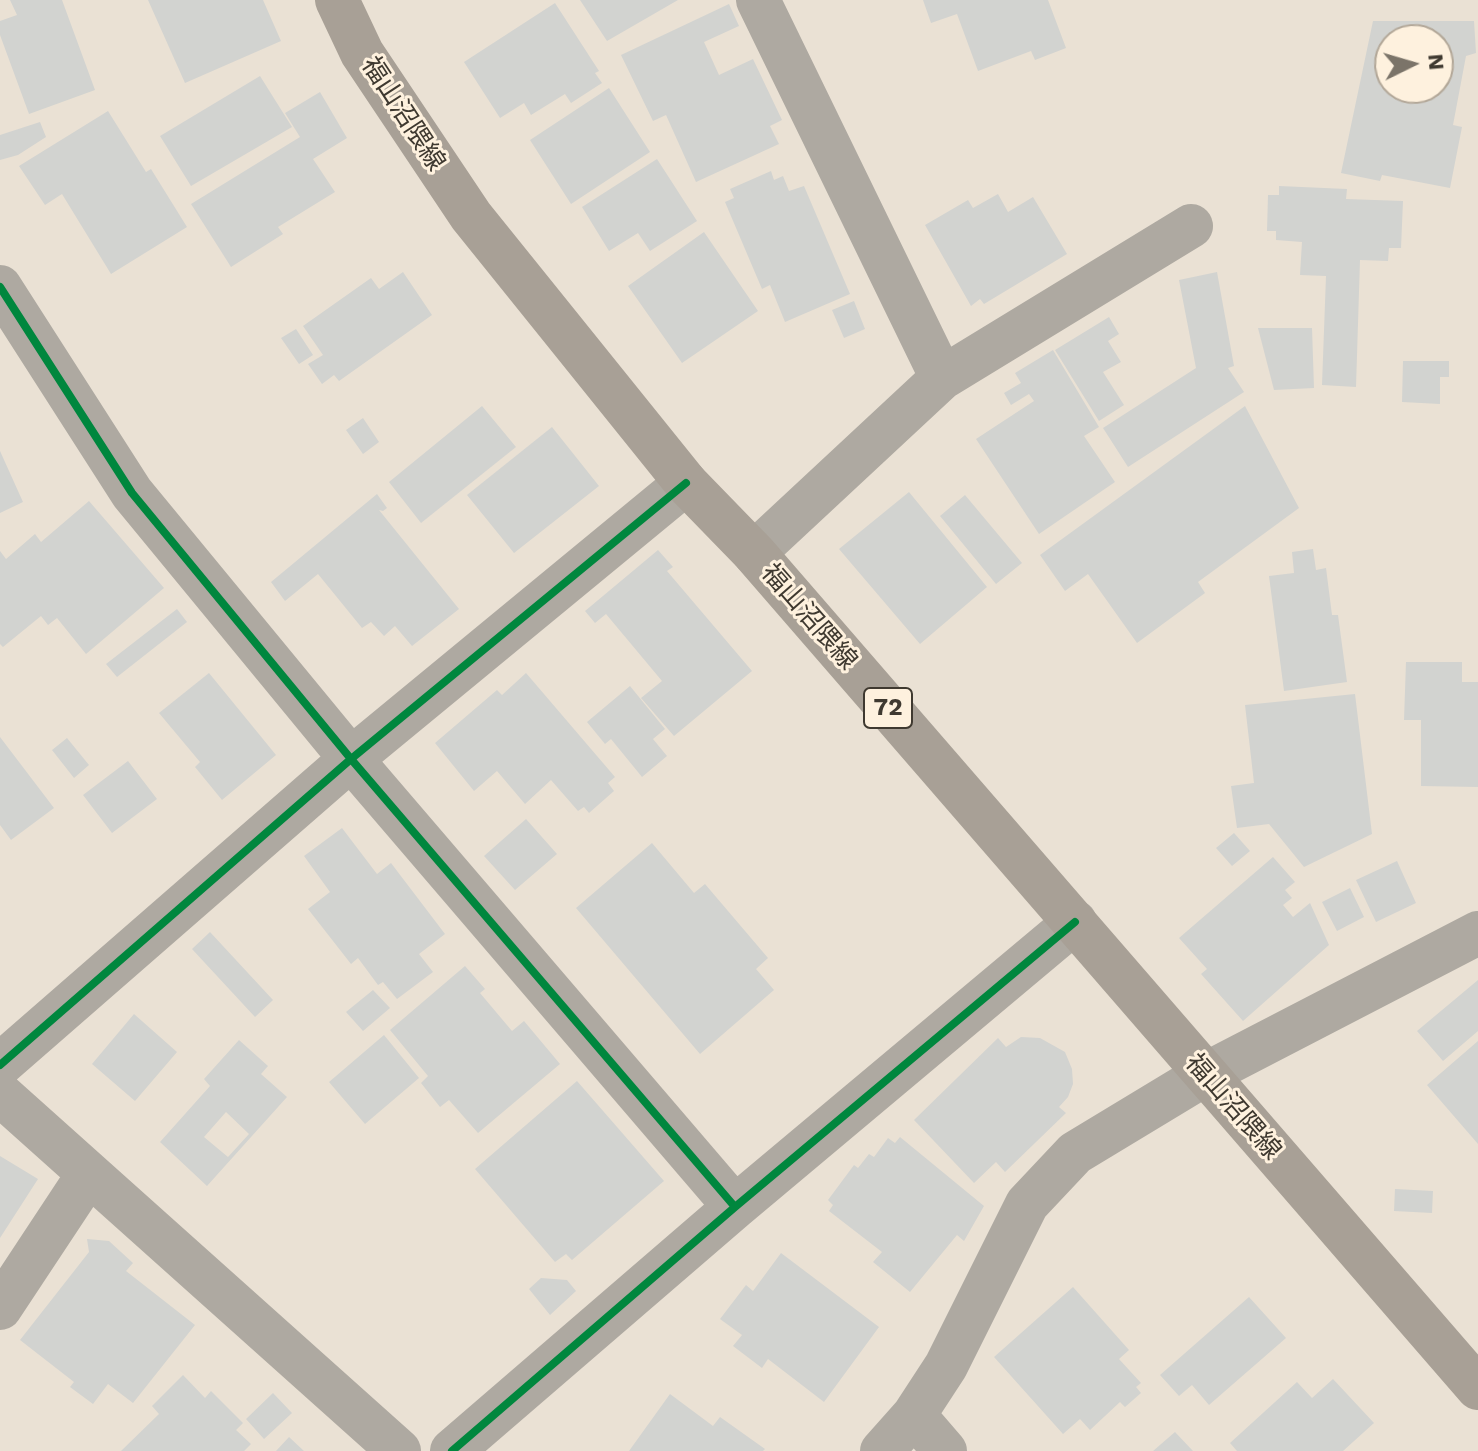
<!DOCTYPE html>
<meta charset="utf-8">
<style>
body{margin:0}
#map{position:relative;width:1478px;height:1451px;overflow:hidden;background:#eae1d4;font-family:"Work Sans",sans-serif}
canvas{display:block}
.north{position:absolute;left:1374px;top:24px;width:80px;height:80px;box-sizing:border-box;background:#fef1de;border:2px solid #b2a798;border-radius:50%;rotate:85deg;font-size:22px;font-weight:700;line-height:32px;text-align:center;color:#3f3930}
.north::after{content:'';display:block;margin:auto;width:28px;height:36px;background:#7b7469;clip-path:polygon(50% 0,100% 100%,50% 72%,0 100%)}
</style>
<div id="map">
<canvas width="1478" height="1451"></canvas>
<div class="north">N</div>
</div>
<script>
const g = document.querySelector('canvas').getContext('2d');
g.lineJoin = 'round';
function paint(path, color) {
  g.fillStyle = color;
  g.fill(path, 'evenodd');
}
function toPath(rows) {
  const path = new Path2D();
  for (const r of rows) {
    path.moveTo(r[0], r[1]);
    for (let i = 2; i < r.length; i += 2) path.lineTo(r[i], r[i + 1]);
  }
  return path;
}
function trace(path, color, width, dash) {
  g.strokeStyle = color;
  g.lineWidth = width;
  g.lineCap = dash ? 'butt' : 'round';
  g.setLineDash(dash || []);
  g.stroke(path);
}
function label(font, color, halo, rows, align = 'center') {
  g.font = font + ' "Work Sans","Noto Sans JP",sans-serif';
  g.lineWidth = 6;
  g.setLineDash([]);
  g.textBaseline = 'middle';
  g.strokeStyle = halo;
  g.fillStyle = color;
  for (const [text, x, y, turn = 0] of rows) {
    g.save();
    g.translate(x, y);
    g.rotate((+turn || 0) * Math.PI / 180);
    g.textAlign = isNaN(turn) ? turn : align;
    if (halo) g.strokeText(text, 0, 0);
    g.fillText(text, 0, 0);
    g.restore();
  }
}
paint(toPath([
 [10,0,62,0,95,90,29,114,0,35,0,21,17,15],
 [148,0,263,0,281,41,185,83],
 [580,0,678,0,607,41],
 [923,0,1048,0,1066,48,1035,60,1031,51,978,71,957,14,931,23],
 [555,3,599,71,595,73,602,83,571,103,565,94,531,115,524,103,500,118,464,62],
 [729,4,739,26,704,42,719,75,753,59,782,120,770,126,779,144,696,182,666,115,653,121,621,55],
 [1373,21,1474,21,1476,53,1466,56,1453,125,1462,127,1450,188,1382,175,1380,181,1341,173],
 [1390,40,1438,40,1438,88,1390,88],
 [260,76,292,127,191,186,160,136],
 [609,88,650,152,571,204,530,140],
 [320,92,347,138,313,159,335,192,278,227,283,234,231,267,191,204,300,137,285,113],
 [108,111,146,172,151,169,187,227,111,274,62,194,45,205,19,166],
 [40,122,46,137,18,155,0,160,0,135],
 [657,159,697,221,650,251,638,233,609,251,582,207],
 [771,171,774,180,783,176,789,191,804,186,850,294,785,322,770,285,762,289,725,202,734,198,730,189],
 [1279,186,1347,189,1346,199,1403,201,1401,248,1389,248,1388,261,1360,260,1356,387,1322,385,1326,276,1300,275,1302,242,1276,240,1276,231,1267,231,1268,195,1279,195],
 [998,194,1008,212,1033,197,1067,254,984,304,980,299,971,306,925,225,968,200,973,208],
 [704,232,758,311,682,363,628,286],
 [403,272,432,315,339,381,334,375,322,384,308,364,323,355,303,326,371,278,379,289],
 [1217,272,1234,366,1228,368,1244,392,1128,467,1103,428,1196,368,1179,280],
 [854,301,865,329,844,338,832,310],
 [1109,317,1119,334,1108,341,1121,362,1103,372,1124,405,1099,421,1055,350],
 [1258,328,1312,328,1314,388,1274,390],
 [296,329,313,355,299,364,281,338],
 [1053,350,1099,427,1084,436,1115,482,1039,534,976,439,1034,401,1029,394,1011,405,1004,393,1021,383,1015,373],
 [1403,361,1449,361,1449,377,1440,377,1440,404,1402,402],
 [482,406,516,447,421,523,389,482],
 [1245,406,1299,508,1198,582,1205,593,1137,643,1088,574,1065,591,1040,555],
 [363,418,379,442,363,454,346,430],
 [552,427,599,486,514,553,467,495],
 [0,451,23,502,0,513],
 [909,492,987,587,920,644,839,549],
 [377,494,387,508,383,511,379,510,459,609,412,646,395,626,384,636,371,622,362,628,318,574,285,601,271,582],
 [965,495,1022,563,996,584,940,516],
 [89,501,164,588,86,654,57,618,48,625,41,616,3,647,0,644,0,551,6,559,35,534,41,542],
 [1313,549,1316,570,1326,568,1332,615,1338,615,1347,682,1284,691,1269,576,1294,573,1292,552],
 [658,550,673,567,667,571,752,671,674,736,641,698,662,681,606,614,595,623,585,611],
 [177,609,187,622,117,677,106,664],
 [1406,662,1462,662,1462,682,1478,682,1478,787,1421,786,1421,720,1404,720],
 [209,673,276,755,222,800,195,767,200,762,159,713],
 [526,673,615,777,608,783,614,791,589,813,584,807,578,811,551,780,525,804,497,771,474,791,435,743,497,690,502,695],
 [630,686,665,729,653,739,667,756,642,777,611,739,605,744,587,722],
 [1355,694,1372,834,1304,867,1269,824,1237,828,1231,786,1254,783,1245,705],
 [0,737,54,808,11,840,0,825],
 [67,738,89,765,74,778,52,750],
 [128,761,157,799,112,833,83,795],
 [526,819,557,854,515,890,484,856],
 [342,828,377,874,391,863,445,934,419,954,433,972,397,999,383,982,378,985,358,958,351,964,308,909,330,892,304,856],
 [1234,833,1250,851,1232,866,1216,848],
 [652,843,694,893,705,884,768,958,756,969,774,990,700,1054,576,908],
 [1273,857,1295,882,1285,890,1292,898,1283,905,1293,917,1310,903,1329,945,1243,1021,1201,974,1207,969,1179,938],
 [1397,861,1416,903,1376,922,1356,880],
 [1350,888,1364,917,1337,931,1322,902],
 [210,932,273,1000,255,1017,192,949],
 [465,966,485,989,480,993,512,1031,524,1021,560,1064,478,1133,449,1100,440,1107,421,1083,428,1076,390,1030],
 [1478,980,1478,1031,1443,1061,1417,1031],
 [373,990,390,1008,363,1031,346,1012],
 [134,1014,177,1052,135,1101,92,1064],
 [384,1035,419,1078,365,1124,329,1082],
 [1021,1037,1040,1038,1065,1052,1072,1069,1073,1084,1068,1097,1059,1107,1066,1113,1005,1172,996,1162,974,1183,914,1120,998,1038,1006,1047],
 [239,1040,268,1066,261,1074,287,1097,207,1186,160,1142,210,1086,204,1079],
 [226,1112,249,1134,228,1157,204,1137],
 [1478,1041,1478,1144,1427,1085],
 [577,1081,664,1181,572,1260,566,1254,555,1262,475,1169],
 [900,1137,984,1206,964,1241,957,1235,910,1292,873,1262,882,1252,829,1211,833,1205,828,1200,854,1165,858,1168,869,1154,874,1157,888,1138,895,1143],
 [0,1156,38,1179,0,1238],
 [1395,1189,1433,1191,1432,1213,1394,1211],
 [87,1239,109,1241,133,1263,126,1271,195,1325,133,1403,108,1384,93,1404,70,1387,74,1382,20,1340,89,1252],
 [781,1253,879,1327,824,1402,768,1359,762,1368,733,1346,742,1335,720,1319,746,1285,753,1291],
 [541,1278,567,1280,576,1291,550,1315,529,1289],
 [1073,1287,1129,1350,1119,1359,1141,1383,1136,1387,1141,1393,1125,1407,1120,1402,1090,1430,1080,1419,1063,1434,994,1357],
 [1249,1297,1286,1338,1209,1405,1192,1385,1179,1396,1160,1375],
 [183,1375,205,1398,211,1391,243,1423,236,1430,251,1444,244,1451,121,1451,159,1414,152,1406],
 [1333,1379,1374,1423,1343,1451,1237,1451,1230,1443,1297,1382,1312,1398],
 [273,1393,292,1413,264,1439,246,1419],
 [670,1394,713,1426,720,1417,765,1449,763,1451,629,1451],
 [1175,1432,1193,1451,1153,1451],
 [289,1437,304,1451,276,1451]
]), '#d2d3d0');
trace(toPath([
 [758,0,942,378],
 [0,287,132,493,351,759,735,1207],
 [754,553,942,378,1191,226],
 [0,1065,351,759,686,483],
 [0,1094,399,1451],
 [0,1308,88,1175],
 [914,1415,945,1451],
 [452,1451,735,1207,1075,922],
 [882,1451,914,1415,946,1366,1027,1204,1075,1153,1204,1075,1478,933]
]), '#aea9a1', 44);
trace(toPath([
 [337,0,362,53,471,216,686,483,754,553,1478,1388]
]), '#a8a096', 44);
trace(toPath([
 [0,287,132,493,351,759,735,1207],
 [0,1065,351,759,686,483],
 [452,1451,735,1207,1075,922]
]), '#00873e', 8);
for (const [x, y, w] of [
 [888,708,48]
]) {
  const box = new Path2D();
  box.roundRect(x - w / 2, y - 20, w, 40, 6);
  g.fillStyle = '#fef1de';
  g.fill(box);
  trace(box, '#3f3930', 2);
}
label('bold 24px', '#3f3930', null, [
 ["72",888,708]
]);
label('26px', '#3f3930', '#fef1de', [
 ["福山沼隈線",403,114,57],
 ["福山沼隈線",809,617,49],
 ["福山沼隈線",1233,1107,49]
]);
</script>
